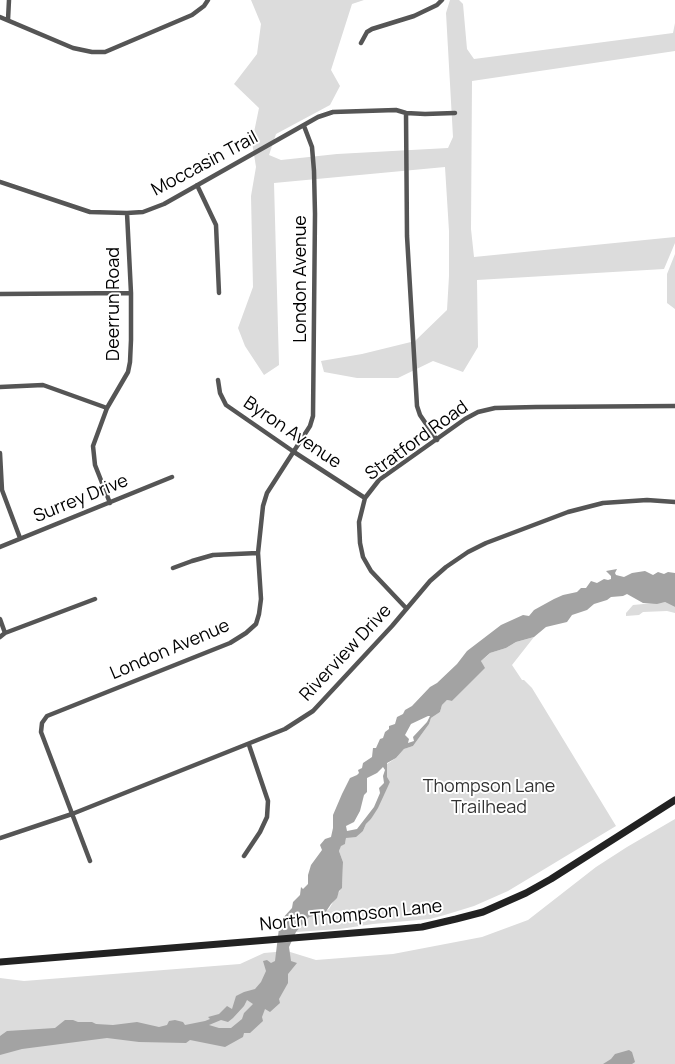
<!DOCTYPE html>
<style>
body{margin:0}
canvas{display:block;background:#fff}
</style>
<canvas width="675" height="1064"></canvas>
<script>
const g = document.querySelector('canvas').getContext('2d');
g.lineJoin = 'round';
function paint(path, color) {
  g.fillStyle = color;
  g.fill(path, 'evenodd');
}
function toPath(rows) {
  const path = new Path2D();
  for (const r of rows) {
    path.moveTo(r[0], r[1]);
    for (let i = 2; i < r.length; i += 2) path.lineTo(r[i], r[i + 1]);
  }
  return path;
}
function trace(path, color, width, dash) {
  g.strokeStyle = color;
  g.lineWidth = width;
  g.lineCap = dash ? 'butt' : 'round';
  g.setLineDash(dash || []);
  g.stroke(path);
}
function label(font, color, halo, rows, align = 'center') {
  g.font = font + ' Manrope,sans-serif';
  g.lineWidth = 4;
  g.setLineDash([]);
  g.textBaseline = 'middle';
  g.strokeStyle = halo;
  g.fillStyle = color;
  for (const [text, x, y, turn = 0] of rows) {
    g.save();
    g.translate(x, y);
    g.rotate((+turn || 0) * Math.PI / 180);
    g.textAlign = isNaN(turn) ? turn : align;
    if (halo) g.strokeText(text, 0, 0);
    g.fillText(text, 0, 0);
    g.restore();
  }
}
paint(toPath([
 [251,0,364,0,352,4,331,70,340,86,330,105,276,134,269,155,281,160,337,154,448,148,453,137,446,13,450,0,459,0,463,4,467,49,474,59,673,33,675,23,675,51,472,81,471,229,474,257,675,237,675,243,664,269,477,280,478,347,463,372,433,361,398,378,357,378,324,372,321,361,362,354,415,341,447,310,449,276,449,231,445,167,274,183,279,365,264,375,245,346,238,328,253,287,251,196,256,167,252,142,259,108,234,84,257,54,261,24],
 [675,254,675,309,667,303,667,274],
 [665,602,675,607,675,613,667,611,643,612,639,615,626,616,626,613,633,605],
 [534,637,512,665,522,680,524,680,532,688,616,826,508,891,474,906,448,914,430,919,373,924,340,929,296,932,309,916,319,915,329,909,342,887,343,862,339,851,341,845,345,844,346,838,363,831,366,824,371,819,390,782,387,778,387,764,396,758,404,749,413,746,429,724,431,718,440,712,442,705,447,700,452,701,484,668,481,661,487,656,490,653,506,648,516,642],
 [675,819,675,1064,0,1064,0,978,24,981,240,964,264,953,287,951,316,960,393,954,482,937,528,920,596,867,627,847]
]), '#dcdcdc');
paint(toPath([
 [617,569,615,573,616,575,624,577,632,573,645,571,653,575,658,572,664,574,668,572,675,573,675,607,665,602,657,604,643,603,627,594,623,596,611,597,607,600,594,604,587,610,572,615,567,622,546,627,534,637,516,642,506,648,490,653,481,661,485,668,452,701,447,700,442,705,440,712,431,718,429,724,413,746,404,749,396,758,387,763,387,777,390,782,378,808,371,819,366,824,363,831,356,837,346,838,345,844,341,846,339,851,343,862,342,888,339,891,337,898,331,904,325,913,309,917,296,932,289,947,291,961,297,963,288,974,288,983,279,999,280,1003,270,1012,265,1009,262,1017,263,1021,250,1033,244,1033,243,1037,225,1047,190,1040,186,1043,139,1042,107,1038,22,1049,0,1055,0,1036,7,1031,55,1028,65,1020,73,1020,78,1022,92,1022,96,1024,113,1025,137,1022,159,1027,167,1025,169,1021,175,1020,183,1022,185,1025,205,1021,210,1019,208,1017,219,1014,227,1006,232,1009,236,996,244,992,255,989,261,982,266,971,263,961,267,960,271,963,275,961,279,928,282,919,292,908,293,902,300,895,301,887,303,889,308,884,308,875,311,865,322,850,320,845,325,839,331,837,333,828,333,815,342,794,350,778,357,775,359,773,358,770,362,768,363,763,372,757,373,748,376,748,380,739,383,738,385,732,389,729,389,726,395,724,397,717,403,714,405,710,412,706,430,687,437,683,457,664,467,651,501,625,523,615,529,616,534,610,554,599,563,595,577,592,581,588,586,588,591,581,597,583,604,579,608,580,611,579,611,576,606,571],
 [428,716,430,716,427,722,413,737,414,741,408,743,409,739,405,735,411,724],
 [383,767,385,770,383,776,384,783,379,788,380,793,374,807,357,829,347,831,346,826,354,822,360,811,364,795,367,792,367,778,377,773],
 [247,1000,253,1004,244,1013,242,1019,231,1028,219,1028,209,1025,221,1020,228,1022,233,1018,244,1006],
 [629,1050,632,1052,635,1062,632,1064,603,1064,611,1059,615,1054]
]), '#a3a3a3');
trace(toPath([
 [0,17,73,48,92,52,105,52,192,15,204,6,208,0],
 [8,20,9,0],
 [361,43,367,32,372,29,414,16,437,5,442,0],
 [406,113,407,236,417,406,420,415,437,440],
 [0,182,90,212,127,213,143,212,164,204,318,117,333,112,396,110,406,113,425,114,455,113],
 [197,185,216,225,219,293],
 [0,294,131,293],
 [218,380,220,393,226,405,294,452,365,498],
 [0,387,43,385,107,408],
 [0,453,2,490,20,538],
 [110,503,95,465,93,446,107,408,128,372,130,362,131,340,131,293,127,213],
 [0,547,172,477],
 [173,568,192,561,213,555,258,553],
 [406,608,371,571,363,557,360,543,359,522,365,498,379,480,465,419,478,412,495,408,536,407,675,406],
 [0,619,5,633],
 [0,637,5,633,95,599],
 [0,838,72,814,285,729,313,711,392,626,430,581,446,567,468,552,486,543,568,512,603,503,647,500,675,502],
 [244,856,260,832,267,817,268,801,249,745],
 [90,861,41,732,42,723,47,716,230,643,246,633,256,624,259,614,261,599,258,553,263,506,267,493,310,426,313,416,315,214,314,171,312,147,304,126]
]), '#555', 4.5);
trace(toPath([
 [0,962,390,930,422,927,456,919,483,912,526,893,551,879,675,800]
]), '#222', 7);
label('18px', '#000', '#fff', [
 ["Moccasin Trail",205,164,-28],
 ["London Avenue",301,279,-90],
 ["Deerrun Road",114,304,-90],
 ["Byron Avenue",292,433,34],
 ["Stratford Road",417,441,-36],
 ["Surrey Drive",81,499,-22],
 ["London Avenue",170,650,-23],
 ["Riverview Drive",346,653,-47],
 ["North Thompson Lane",351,916,-6]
]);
label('18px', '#333', '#fff', [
 ["Thompson Lane",489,787],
 ["Trailhead",489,808]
]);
</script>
